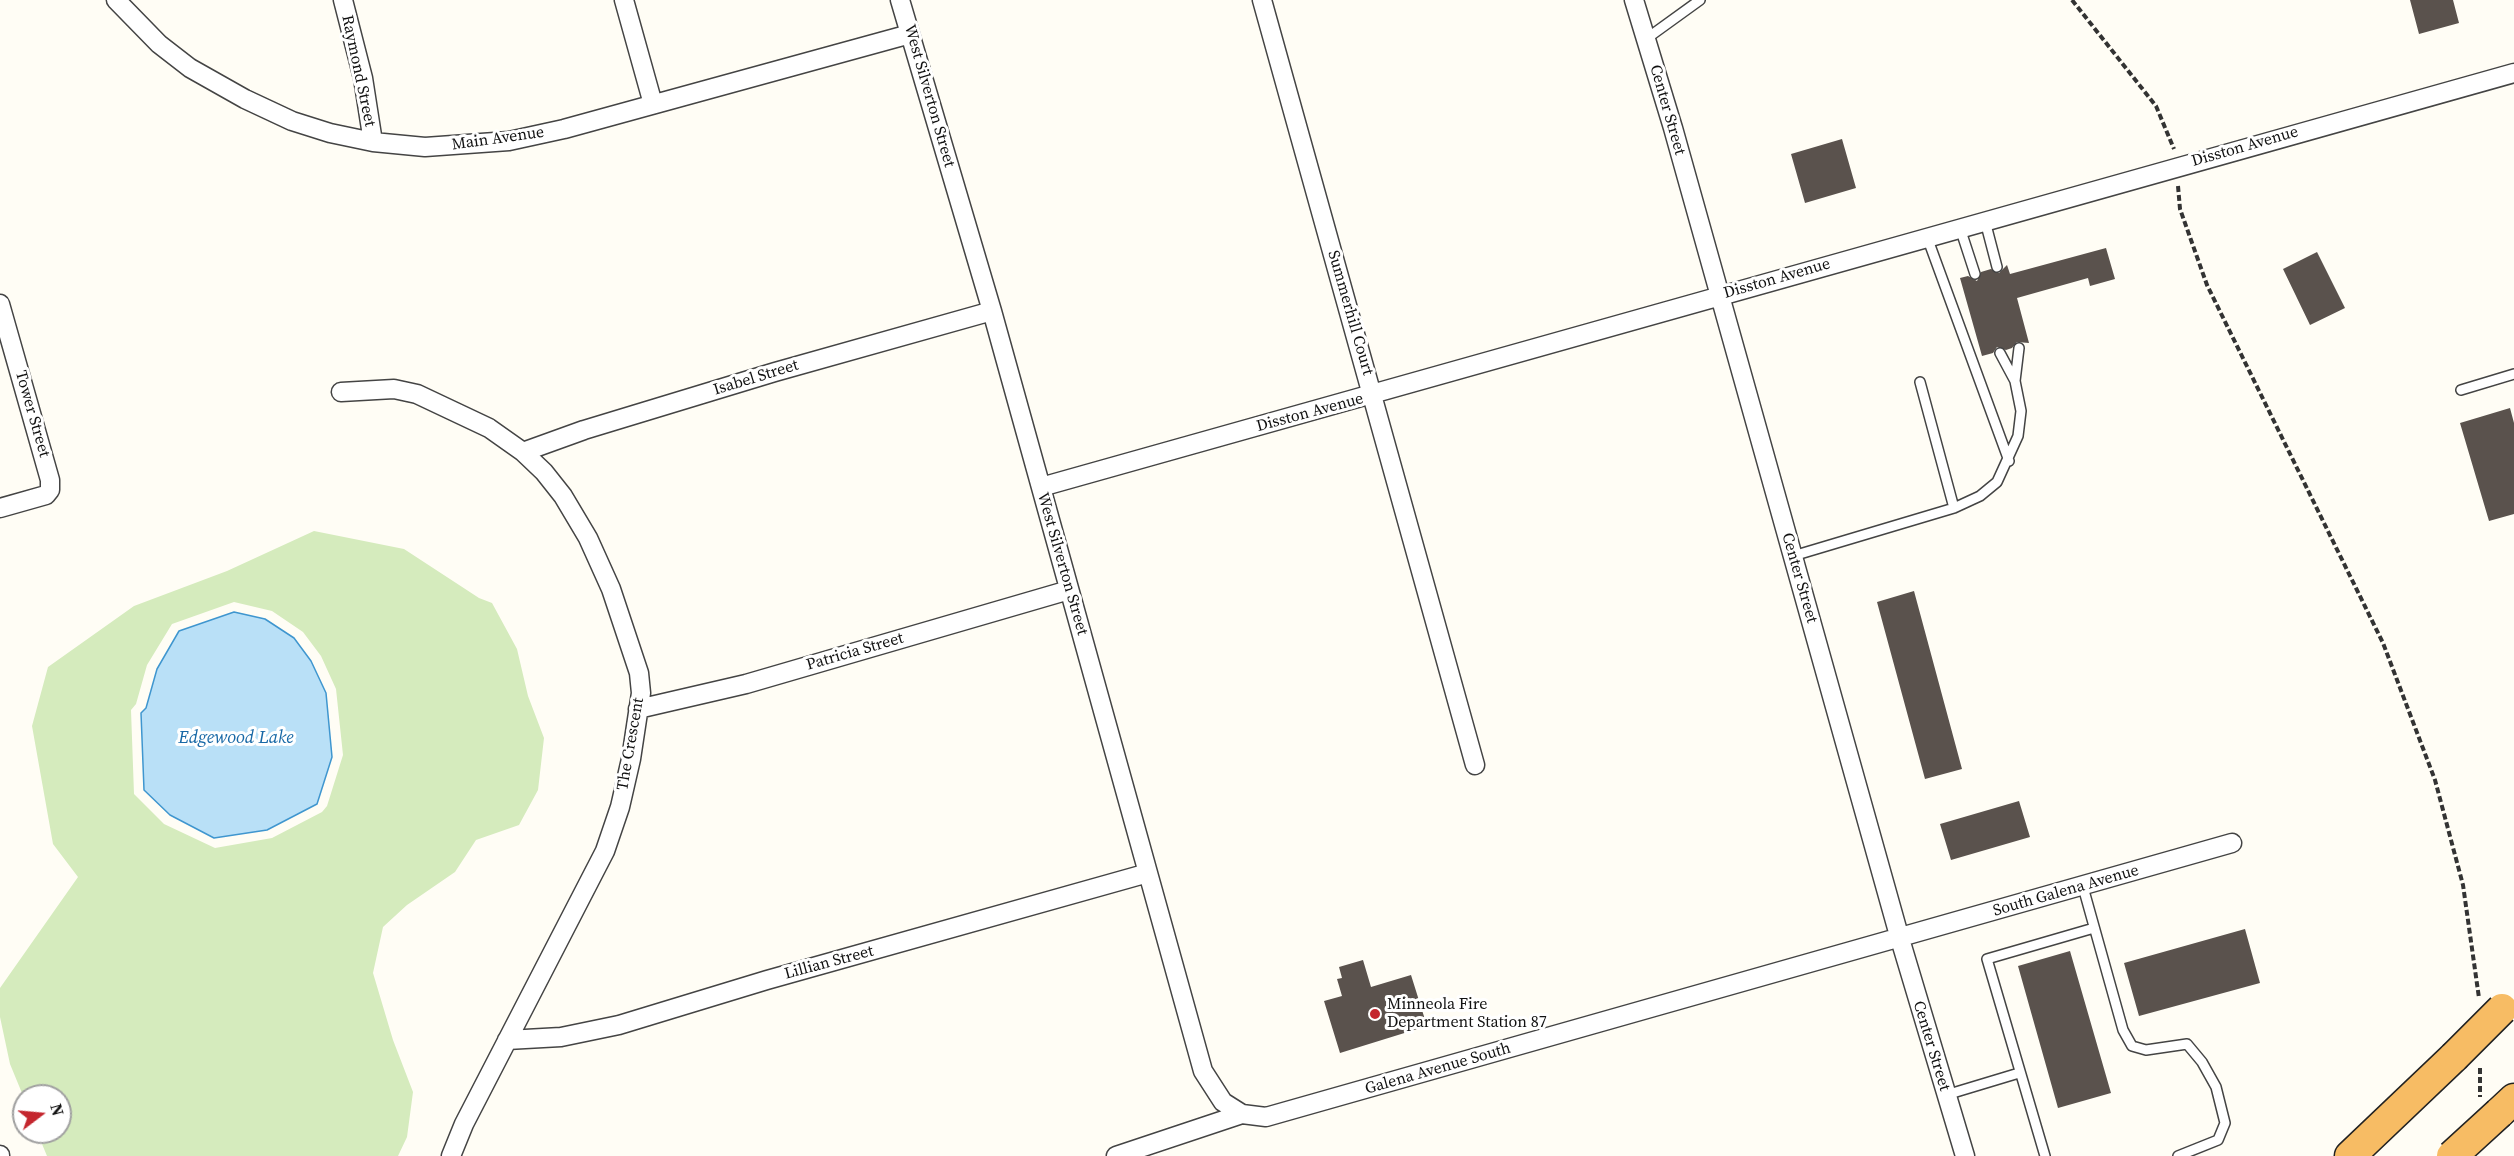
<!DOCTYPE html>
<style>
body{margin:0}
#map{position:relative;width:2514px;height:1156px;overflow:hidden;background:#fffdf5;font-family:"Source Serif 4",serif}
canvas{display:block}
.north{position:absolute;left:12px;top:1084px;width:60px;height:60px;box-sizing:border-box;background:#fff;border:2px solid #a0a0a0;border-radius:50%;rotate:74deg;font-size:16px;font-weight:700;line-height:24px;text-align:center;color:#111}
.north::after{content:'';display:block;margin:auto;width:21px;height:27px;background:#c4262e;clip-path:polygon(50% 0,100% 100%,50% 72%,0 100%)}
</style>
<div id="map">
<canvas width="2514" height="1156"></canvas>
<div class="north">N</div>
</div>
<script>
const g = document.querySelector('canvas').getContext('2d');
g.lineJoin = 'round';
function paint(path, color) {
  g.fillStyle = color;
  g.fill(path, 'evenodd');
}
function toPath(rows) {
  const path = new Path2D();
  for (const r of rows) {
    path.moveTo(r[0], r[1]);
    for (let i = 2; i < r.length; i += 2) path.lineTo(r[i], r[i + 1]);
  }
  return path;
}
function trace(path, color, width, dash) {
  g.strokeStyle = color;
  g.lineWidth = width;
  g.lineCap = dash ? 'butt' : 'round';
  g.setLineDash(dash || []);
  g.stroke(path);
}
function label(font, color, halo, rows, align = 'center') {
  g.font = font + ' "Source Serif 4",serif';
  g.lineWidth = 6;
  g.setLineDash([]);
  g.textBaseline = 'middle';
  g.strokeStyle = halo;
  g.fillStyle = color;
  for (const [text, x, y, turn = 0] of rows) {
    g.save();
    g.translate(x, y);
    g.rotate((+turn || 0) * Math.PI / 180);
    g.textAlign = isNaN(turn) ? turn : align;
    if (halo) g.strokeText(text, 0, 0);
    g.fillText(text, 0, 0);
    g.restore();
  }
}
paint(toPath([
 [314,531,404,549,479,598,492,603,517,649,528,696,544,738,538,790,519,825,476,840,455,872,407,905,383,927,373,973,393,1040,413,1092,407,1137,398,1156,47,1156,37,1132,60,1132,60,1096,24,1096,24,1098,10,1064,0,1017,0,988,78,877,53,844,32,726,48,667,134,606,227,571],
 [234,602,272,611,303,632,321,656,336,689,343,755,327,806,322,812,272,838,215,848,164,824,134,794,131,710,136,704,147,665,172,624]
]), '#d5ebbd');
const water = toPath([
 [234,612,265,619,294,638,311,661,326,693,332,757,317,804,267,830,214,838,170,815,144,790,141,713,146,708,157,669,179,631,234,612]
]);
paint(water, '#b9e0f7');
trace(water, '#3f96cf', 1.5);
paint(toPath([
 [2410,0,2453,0,2459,23,2419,34],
 [1842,139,1856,188,1805,203,1791,154],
 [2106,248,2115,279,2090,286,2088,278,2017,298,2029,343,2017,342,2012,348,2006,350,1997,347,1993,353,1982,356,1960,278,1968,276,1977,281,1981,272,1991,269,1999,273,2007,265,2010,274],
 [2317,252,2345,308,2310,325,2283,269],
 [2510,408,2514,423,2514,514,2489,521,2460,423],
 [1914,591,1962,769,1925,779,1877,602],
 [2019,801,2030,837,1951,860,1940,824],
 [2245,929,2260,983,2139,1016,2124,963],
 [2070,951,2111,1093,2058,1108,2018,966],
 [1363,960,1371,987,1411,975,1427,1026,1340,1053,1324,1001,1342,996,1337,979,1342,978,1339,967]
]), '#5a524d');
const service = toPath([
 [1646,39,1700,0],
 [1985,221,1997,267],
 [1960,228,1975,274],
 [1927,237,2009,461],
 [2015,381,2019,348],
 [1920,382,1954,508],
 [2461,390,2514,374],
 [1793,556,1954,508,1980,496,1997,482,2018,436,2021,411,2015,381,2000,353],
 [2083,887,2123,1030,2132,1046,2146,1050,2187,1044,2202,1062,2216,1087,2225,1123,2218,1140,2178,1156],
 [1946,1095,2019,1073],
 [2045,1156,1987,959,2094,928]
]);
const minor = toPath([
 [116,0,159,44,190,68,245,99,292,121,330,133,373,142,425,147,509,141,564,129,910,34],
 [343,0,363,78,373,142],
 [624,0,653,104],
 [900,0,992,311,1203,1071,1223,1102,1242,1114],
 [1262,0,1475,765],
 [1634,0,1673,128,1900,939,1965,1156],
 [0,304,50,480,50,490,46,495,0,508],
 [341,392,394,389,417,394,489,428,523,452,544,472,563,496,588,538,611,589,639,673,641,693,631,759,620,807,605,851,464,1124,451,1156],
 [523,452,584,430,775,372,992,311],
 [1041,487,2514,73],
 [638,709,746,684,1069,590],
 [507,1040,561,1037,619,1025,767,980,1148,873],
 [0,1155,0,1156],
 [1116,1156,1242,1114,1266,1117,2232,843]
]);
const trunk = toPath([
 [2499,1113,2514,1099],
 [2350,1156,2454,1057]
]);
trace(service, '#444', 12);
trace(minor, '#444', 21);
trace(trunk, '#222', 33);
trace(toPath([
 [2072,0,2156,106,2174,149],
 [2178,186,2180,209,2207,285,2383,643,2435,780,2463,885,2479,998],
 [2480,1068,2480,1097]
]), '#333', 4, [6, 3]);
trace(service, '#fff', 9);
trace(minor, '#fff', 18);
trace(trunk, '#f7bc64', 30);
const trunkBridge = toPath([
 [2454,1057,2502,1009],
 [2452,1156,2499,1113]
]);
trace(trunkBridge, '#222', 33, []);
trace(trunkBridge, '#f7bc64', 30);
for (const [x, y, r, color] of [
 [1375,1014,6,"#c4262e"]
]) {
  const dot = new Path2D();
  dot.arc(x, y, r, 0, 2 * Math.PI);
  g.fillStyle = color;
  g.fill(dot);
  trace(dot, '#fff', 2);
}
label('16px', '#111', '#fff', [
 ["Raymond Street",358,71,78],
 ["West Silverton Street",929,96,74],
 ["Center Street",1667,110,74],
 ["Main Avenue",498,139,-8],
 ["Disston Avenue",2245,147,-16],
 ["Disston Avenue",1777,279,-16],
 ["Summerhill Court",1350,313,74],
 ["Isabel Street",756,378,-17],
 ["Disston Avenue",1310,413,-15],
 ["Tower Street",32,414,74],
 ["West Silverton Street",1062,564,74],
 ["Center Street",1799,578,74],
 ["Patricia Street",855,652,-16],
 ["The Crescent",631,744,-80],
 ["South Galena Avenue",2066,891,-16],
 ["Lillian Street",829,963,-15],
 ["Center Street",1931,1046,73],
 ["Galena Avenue South",1438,1069,-16]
]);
label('16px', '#111', '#fff', [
 ["Minneola Fire",1387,1005],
 ["Department Station 87",1387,1023]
], 'left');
label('italic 18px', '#1768a6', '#fff', [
 ["Edgewood Lake",236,738]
]);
</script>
